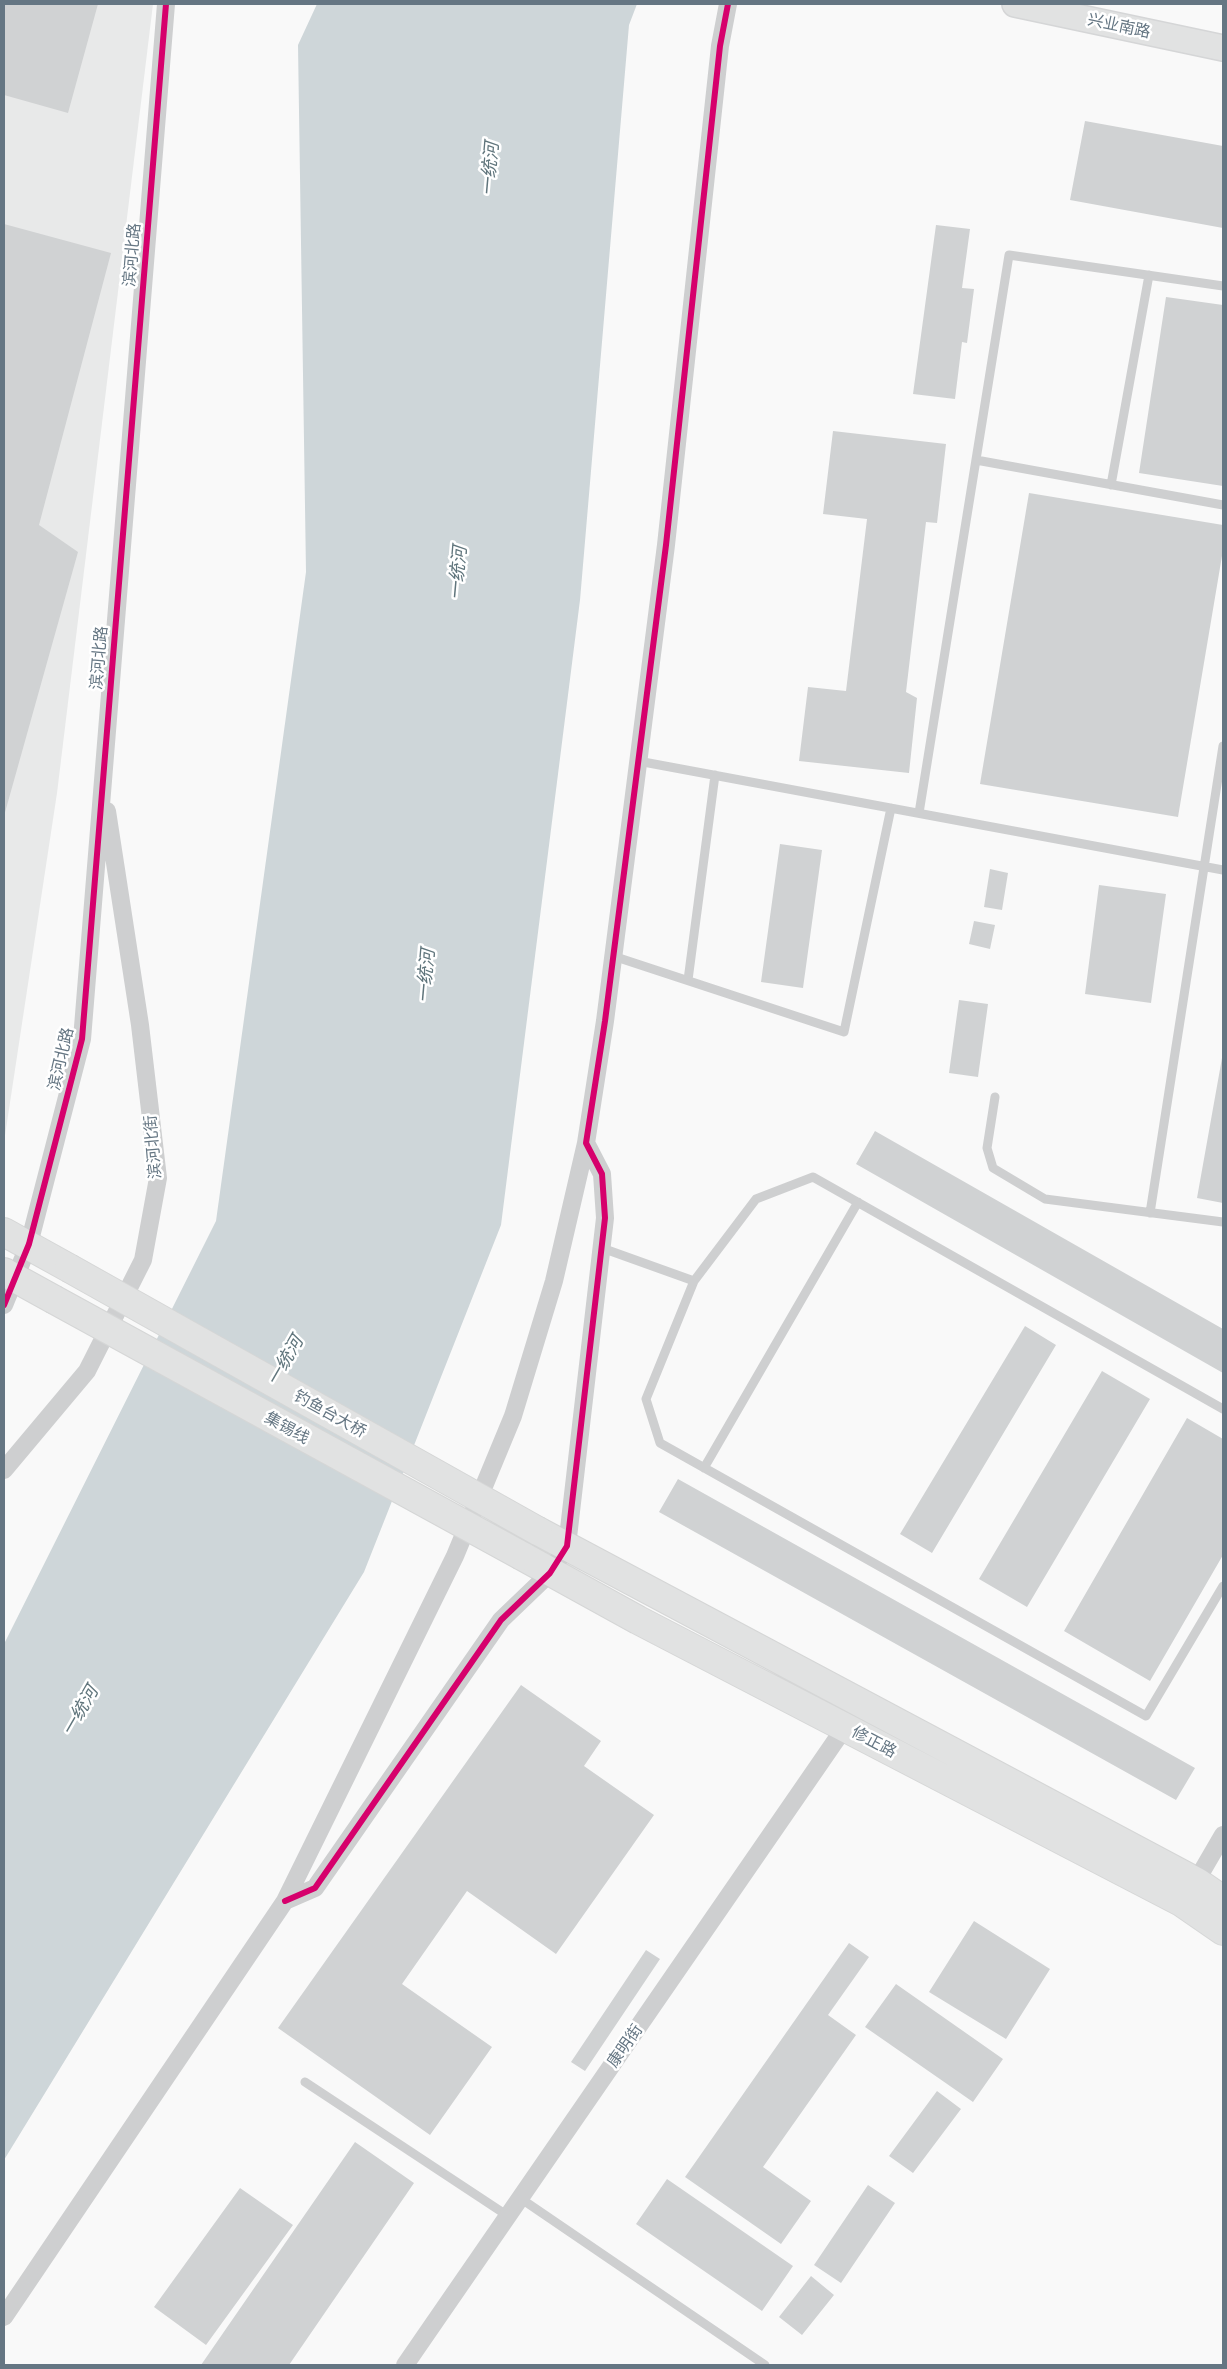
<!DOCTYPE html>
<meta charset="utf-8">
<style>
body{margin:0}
#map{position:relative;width:1227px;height:2369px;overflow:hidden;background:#f9f9f9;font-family:"Asap Condensed",sans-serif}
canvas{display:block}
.frame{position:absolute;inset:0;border:5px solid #657683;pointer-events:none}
</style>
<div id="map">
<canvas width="1227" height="2369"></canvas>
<div class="frame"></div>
</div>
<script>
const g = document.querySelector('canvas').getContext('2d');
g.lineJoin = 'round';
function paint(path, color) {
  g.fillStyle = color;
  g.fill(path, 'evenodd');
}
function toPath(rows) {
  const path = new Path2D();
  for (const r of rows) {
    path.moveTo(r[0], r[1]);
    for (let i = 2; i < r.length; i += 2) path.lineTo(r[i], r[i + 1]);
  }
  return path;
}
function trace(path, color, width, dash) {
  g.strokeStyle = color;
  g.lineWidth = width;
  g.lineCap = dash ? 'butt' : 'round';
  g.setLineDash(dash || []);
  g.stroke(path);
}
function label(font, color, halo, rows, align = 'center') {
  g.font = font + ' "Asap Condensed","Noto Sans SC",sans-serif';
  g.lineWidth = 5;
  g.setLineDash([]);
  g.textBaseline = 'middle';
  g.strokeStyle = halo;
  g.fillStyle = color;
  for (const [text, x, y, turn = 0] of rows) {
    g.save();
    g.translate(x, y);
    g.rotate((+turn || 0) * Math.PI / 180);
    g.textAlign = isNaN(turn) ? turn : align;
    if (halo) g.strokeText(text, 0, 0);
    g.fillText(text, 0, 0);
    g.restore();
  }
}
paint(toPath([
 [4,4,153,4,57,793,4,1142]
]), '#e8e9e9');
paint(toPath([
 [317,4,637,4,629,25,580,600,501,1225,364,1572,4,2160,4,1644,216,1221,306,572,298,45]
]), '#ced6d9');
paint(toPath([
 [4,4,98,4,68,113,4,95],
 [1085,121,1223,146,1223,228,1070,200],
 [4,224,111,253,39,525,78,552,4,816],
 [936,225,970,229,962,288,974,289,967,343,962,342,955,399,913,394],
 [1166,297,1223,305,1223,486,1139,473],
 [833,431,946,444,937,523,926,522,906,692,917,698,909,773,799,761,808,687,846,691,867,519,823,514],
 [1029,493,1223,525,1223,550,1178,817,980,784],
 [780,844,822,850,803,988,761,982],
 [990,869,1008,873,1002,910,984,907],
 [1099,885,1166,894,1151,1003,1085,994],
 [974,921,995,925,990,949,969,944],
 [959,1000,988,1004,978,1077,949,1073],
 [1222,1058,1223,1058,1223,1203,1197,1198],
 [875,1131,1223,1329,1223,1373,856,1164],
 [1025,1326,1056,1345,932,1553,900,1534],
 [1102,1371,1150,1399,1027,1607,979,1579],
 [1187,1418,1223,1439,1223,1555,1150,1681,1064,1631],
 [678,1479,1195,1768,1176,1800,659,1512],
 [521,1685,601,1741,584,1766,654,1815,556,1954,467,1891,402,1984,492,2047,430,2135,278,2028],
 [974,1921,1050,1969,1006,2039,929,1992],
 [849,1943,869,1957,828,2015,856,2035,763,2167,811,2201,781,2244,685,2177],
 [646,1950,660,1959,585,2071,571,2062],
 [896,1984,1003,2059,973,2102,865,2027],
 [937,2091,961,2109,913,2173,889,2156],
 [355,2142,414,2183,289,2365,201,2365],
 [667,2179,793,2266,762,2311,636,2224],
 [868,2185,895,2203,841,2283,814,2265],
 [240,2188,293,2225,206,2345,154,2307],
 [811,2276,834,2295,802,2335,779,2317]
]), '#d0d2d3');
const secondary = toPath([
 [1015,4,1223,48]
]);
const highway = toPath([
 [4,1232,69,1268],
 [4,1272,53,1299],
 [538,1531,1197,1882,1223,1900],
 [522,1556,638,1620,1181,1902,1223,1931]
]);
trace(secondary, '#d5d6d7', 28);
trace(highway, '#d5d6d6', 30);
trace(toPath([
 [976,460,1223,505],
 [1111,485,1149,275],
 [638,761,1223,870],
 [919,813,1009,255,1223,286],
 [613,956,844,1032,891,808],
 [688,980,715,775],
 [995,1097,987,1148,993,1168,1045,1199,1223,1222],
 [1150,1213,1223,746],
 [602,1248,694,1281,646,1399,660,1443,1146,1716,1223,1586],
 [694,1281,756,1199,813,1177,1223,1409],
 [704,1468,858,1202],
 [305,2082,508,2216],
 [520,2198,765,2365]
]), '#cecfd0', 9);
trace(toPath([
 [4,1305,29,1244,82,1039,166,4],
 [4,1470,87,1371,143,1260,158,1178,140,1025,107,811],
 [1191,1890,1223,1835],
 [285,1901,315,1888,501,1620,550,1573,567,1546,605,1218,602,1174,586,1143,605,1021,666,545,720,46,728,4],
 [4,2317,285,1901,455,1556,513,1416,554,1281,586,1143],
 [405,2365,845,1727]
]), '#cecfd0', 18);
trace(secondary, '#e1e2e2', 25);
trace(highway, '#e1e2e2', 28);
const highwayBridge = toPath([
 [69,1268,538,1531],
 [53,1299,522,1556]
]);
trace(highwayBridge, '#d5d6d6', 30, []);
trace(highwayBridge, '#e1e2e2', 28);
trace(toPath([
 [4,1305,29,1244,82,1039,166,4],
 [285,1901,315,1888,501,1620,550,1573,567,1546,605,1218,602,1174,586,1143,605,1021,666,545,720,46,728,4]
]), '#d6006c', 6);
label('16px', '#657683', '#fff', [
 ["兴业南路",1119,26,12],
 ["滨河北路",132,255,-85],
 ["滨河北路",99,658,-85],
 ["滨河北路",61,1059,-77],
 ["滨河北街",153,1147,-95],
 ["钓鱼台大桥",330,1414,29],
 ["集锡线",287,1428,29],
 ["修正路",874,1742,28],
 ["康明街",625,2046,-55]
]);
label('italic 18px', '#60757c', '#fff', [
 ["一统河",490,169,-85],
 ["一统河",458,573,-85],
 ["一统河",426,976,-85],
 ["一统河",285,1361,-60],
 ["一统河",80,1711,-60]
]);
</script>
